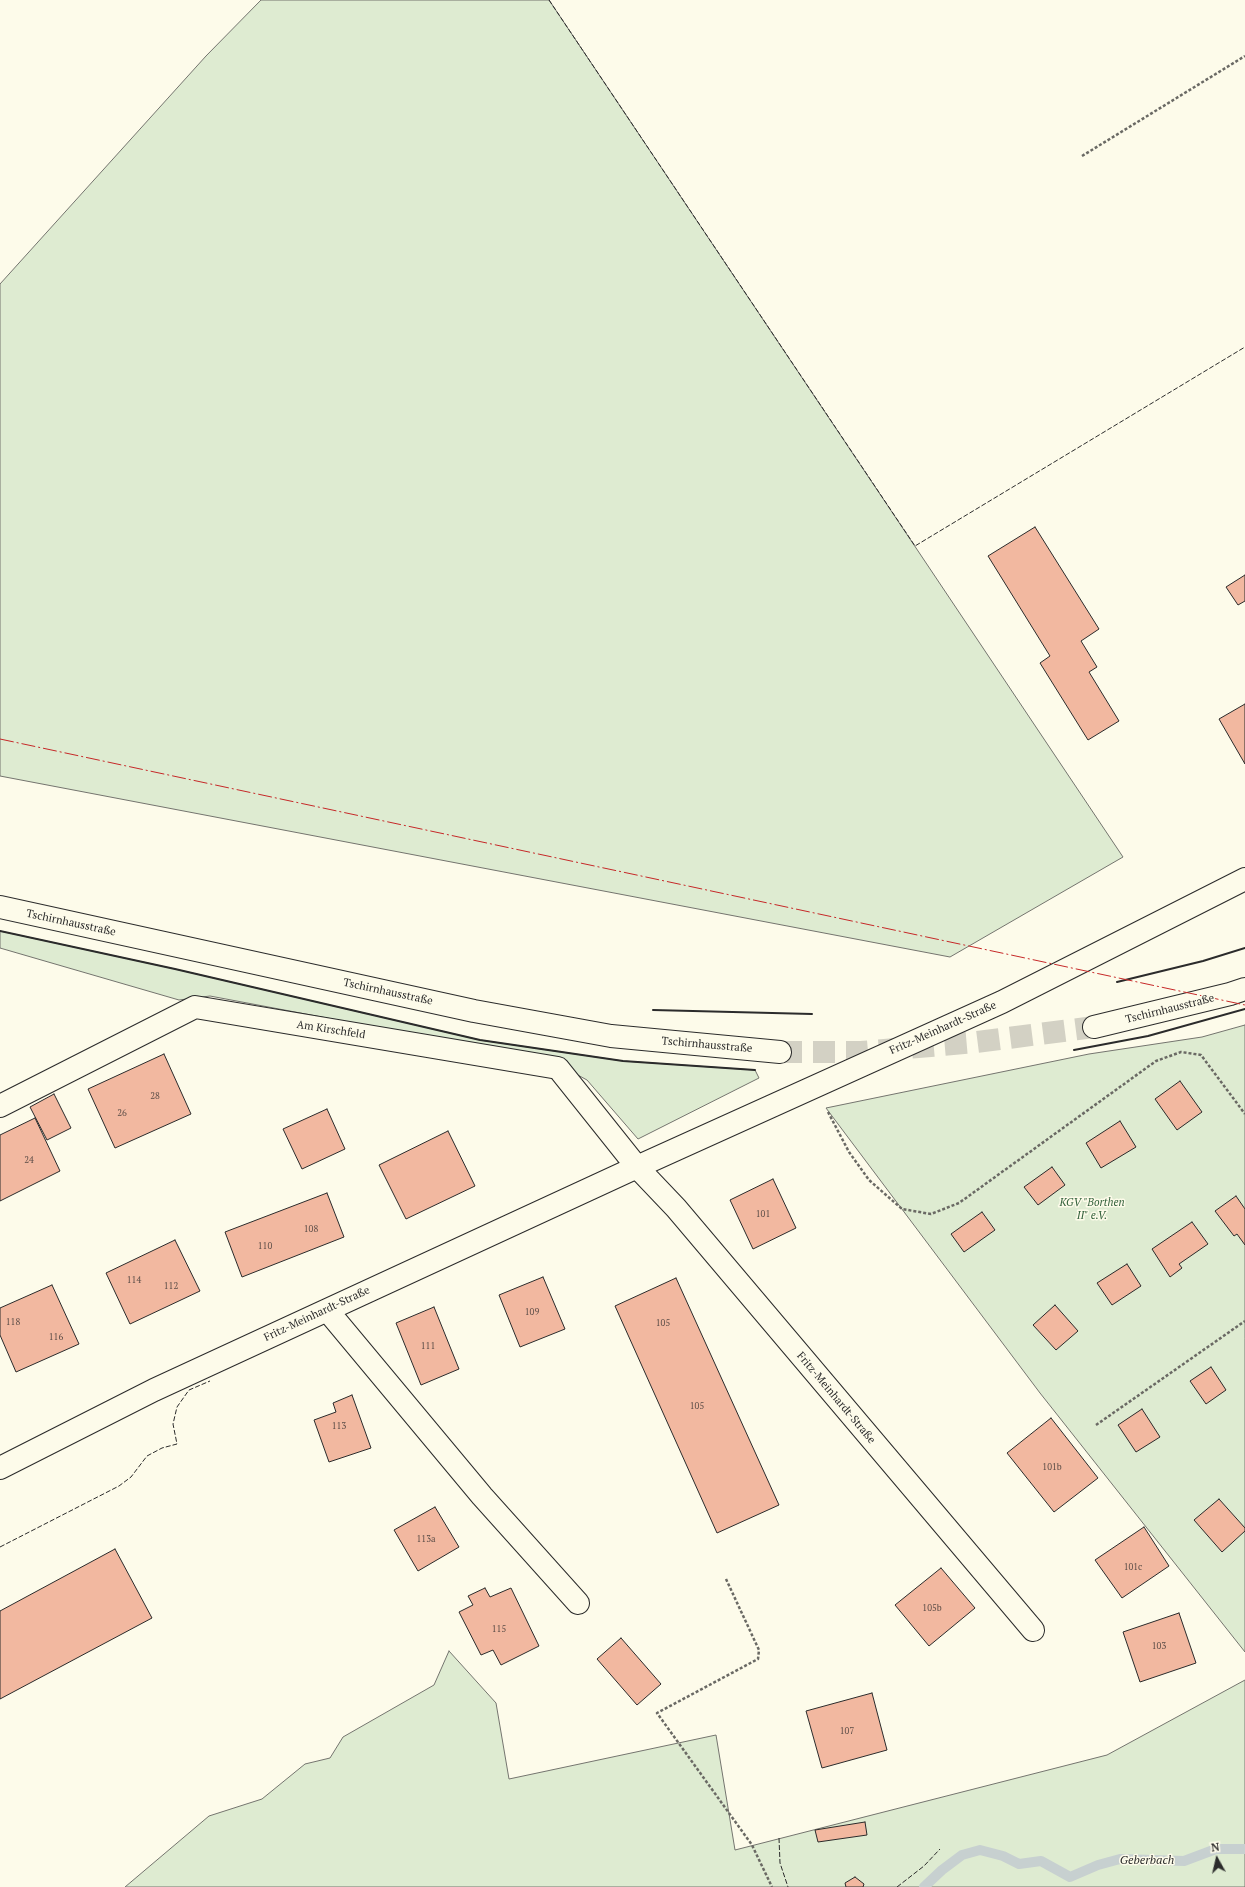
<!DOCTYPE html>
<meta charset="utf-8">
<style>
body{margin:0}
#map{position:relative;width:1245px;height:1887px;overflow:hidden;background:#fdfbea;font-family:"PT Serif",serif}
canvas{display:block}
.north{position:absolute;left:1197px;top:1839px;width:40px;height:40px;-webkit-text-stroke:3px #fdfbea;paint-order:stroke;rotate:352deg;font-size:11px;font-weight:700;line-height:16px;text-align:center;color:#2b2b2b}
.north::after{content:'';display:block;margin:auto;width:14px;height:18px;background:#2b2b2b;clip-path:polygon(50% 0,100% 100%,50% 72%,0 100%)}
</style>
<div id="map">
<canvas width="1245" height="1887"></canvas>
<div class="north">N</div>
</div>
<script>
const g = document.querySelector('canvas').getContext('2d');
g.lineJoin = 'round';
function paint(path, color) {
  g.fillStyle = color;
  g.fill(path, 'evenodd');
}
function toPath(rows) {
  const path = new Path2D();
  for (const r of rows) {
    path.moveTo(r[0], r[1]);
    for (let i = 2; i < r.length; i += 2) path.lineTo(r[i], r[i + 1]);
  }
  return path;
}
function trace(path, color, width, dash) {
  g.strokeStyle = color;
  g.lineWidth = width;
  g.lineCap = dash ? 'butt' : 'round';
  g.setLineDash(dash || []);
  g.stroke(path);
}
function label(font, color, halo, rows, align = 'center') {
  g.font = font + ' "PT Serif",serif';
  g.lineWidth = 3;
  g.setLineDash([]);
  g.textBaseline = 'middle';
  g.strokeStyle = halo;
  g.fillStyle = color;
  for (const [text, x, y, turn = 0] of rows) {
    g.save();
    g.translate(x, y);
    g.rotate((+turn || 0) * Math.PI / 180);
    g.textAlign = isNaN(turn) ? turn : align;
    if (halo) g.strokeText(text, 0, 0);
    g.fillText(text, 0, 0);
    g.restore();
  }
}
const green = toPath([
 [261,0,549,0,1123,857,950,957,0,776,0,284,206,56,261,0],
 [0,931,175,969,480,1040,623,1061,755,1070,759,1078,638,1139,587,1080,550,1060,210,996,179,1000,0,948,0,931],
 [1245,1025,1245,1652,1040,1393,826,1108,1089,1054,1202,1037,1245,1025],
 [449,1651,496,1703,509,1779,716,1735,735,1850,1107,1755,1245,1680,1245,1887,125,1887,209,1816,262,1799,305,1764,330,1758,343,1737,434,1685,449,1651]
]);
paint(green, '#deebd1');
trace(green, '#74746e', 1);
trace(toPath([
 [924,1887,942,1870,962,1855,980,1850,1003,1856,1019,1864,1041,1861,1070,1877,1098,1865,1120,1859,1184,1861,1216,1849,1245,1849]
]), '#c7d0d0', 10);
const building = toPath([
 [1035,527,1099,629,1081,641,1097,667,1089,672,1119,721,1088,740,1040,663,1050,656,988,556,1035,527],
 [1245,575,1245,601,1238,605,1226,587,1245,575],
 [1245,704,1245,764,1219,719,1245,704],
 [164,1054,191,1114,115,1148,88,1089,164,1054],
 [1180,1081,1202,1112,1177,1130,1155,1099,1180,1081],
 [54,1094,71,1128,47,1140,30,1107,54,1094],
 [327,1109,345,1149,302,1169,283,1129,327,1109],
 [35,1118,60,1171,0,1201,0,1135,35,1118],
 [1120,1121,1136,1147,1101,1168,1086,1143,1120,1121],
 [448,1131,475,1186,406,1219,379,1165,448,1131],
 [1052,1167,1065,1185,1038,1205,1024,1187,1052,1167],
 [773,1179,796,1228,753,1249,730,1200,773,1179],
 [327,1193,344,1237,242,1277,225,1232,327,1193],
 [1236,1196,1245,1209,1245,1245,1237,1234,1234,1236,1215,1211,1236,1196],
 [982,1212,995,1230,964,1252,951,1234,982,1212],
 [1192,1222,1208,1244,1179,1264,1182,1268,1170,1277,1152,1249,1192,1222],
 [175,1240,200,1291,130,1324,106,1273,175,1240],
 [1127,1264,1141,1286,1112,1305,1097,1283,1127,1264],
 [543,1277,565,1329,520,1347,499,1295,543,1277],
 [676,1278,779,1505,717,1533,615,1306,676,1278],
 [52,1285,79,1344,16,1372,0,1335,0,1308,52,1285],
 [1055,1305,1078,1331,1056,1350,1033,1325,1055,1305],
 [434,1307,459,1369,421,1385,396,1323,434,1307],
 [1211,1367,1226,1390,1206,1404,1190,1381,1211,1367],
 [352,1395,371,1448,329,1462,314,1420,336,1412,333,1403,352,1395],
 [1142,1409,1160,1437,1136,1452,1118,1425,1142,1409],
 [1051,1418,1098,1478,1054,1512,1007,1453,1051,1418],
 [1219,1499,1245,1528,1245,1531,1222,1552,1194,1520,1219,1499],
 [435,1507,459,1547,418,1571,394,1530,435,1507],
 [1144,1527,1169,1566,1122,1598,1095,1560,1144,1527],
 [115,1549,152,1618,0,1699,0,1611,115,1549],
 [941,1568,975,1608,929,1646,895,1605,941,1568],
 [485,1588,490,1597,511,1588,539,1646,501,1665,493,1650,481,1655,459,1612,473,1605,468,1596,485,1588],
 [1179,1613,1196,1663,1140,1682,1123,1632,1179,1613],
 [621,1638,661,1684,637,1705,597,1659,621,1638],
 [872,1693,887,1750,822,1768,806,1711,872,1693],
 [865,1822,867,1835,818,1842,815,1830,865,1822],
 [855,1877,864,1884,863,1887,846,1887,845,1883,855,1877]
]);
paint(building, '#f2b8a0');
trace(building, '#2b2b2b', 1);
trace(toPath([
 [780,1052,861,1052,977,1042,1094,1027]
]), '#d3d1c4', 22, [22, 11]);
const minor = toPath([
 [0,1106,195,1007,558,1068,637,1167,676,1208,1033,1630],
 [327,1310,482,1496,578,1603],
 [0,1468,154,1390,637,1167,1002,1002,1245,879]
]);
const major = toPath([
 [0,907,474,1011,611,1036,780,1052],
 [1094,1027,1230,994,1245,989]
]);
trace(minor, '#2b2b2b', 24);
trace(major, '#2b2b2b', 24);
trace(toPath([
 [1082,156,1245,56],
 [828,1112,849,1152,869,1180,902,1209,931,1214,959,1203,1156,1061,1181,1052,1201,1055,1245,1114],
 [1096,1425,1245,1321],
 [726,1579,759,1650,758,1659,657,1713,752,1845,772,1887]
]), '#6a6964', 2.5, [3, 2]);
trace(minor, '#fdfbea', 22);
trace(major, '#fdfbea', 22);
trace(toPath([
 [549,0,915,546,1245,347],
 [0,1547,119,1486,131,1477,147,1456,162,1448,177,1444,173,1424,177,1407,189,1390,210,1381],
 [779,1838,780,1863,788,1887],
 [897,1887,924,1866,940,1849]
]), '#2b2b2b', 1, [5, 2]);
trace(toPath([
 [0,931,175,969,480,1040,623,1061,755,1070],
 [1117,982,1203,961,1245,948],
 [653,1010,812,1014],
 [1074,1050,1148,1036,1245,1009]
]), '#2b2b2b', 2);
trace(toPath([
 [0,739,1245,1005]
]), '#c62828', 1, [14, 3, 2, 3]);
label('9px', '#5d4e48', null, [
 ["28",155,1096],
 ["26",122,1113],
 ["24",29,1160],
 ["101",763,1214],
 ["108",311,1229],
 ["110",265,1246],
 ["114",134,1280],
 ["112",171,1286],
 ["109",532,1312],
 ["118",13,1322],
 ["105",663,1323],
 ["116",56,1337],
 ["111",428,1346],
 ["105",697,1406],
 ["113",339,1426],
 ["101b",1052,1467],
 ["113a",426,1539],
 ["101c",1133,1567],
 ["105b",932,1608],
 ["115",499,1629],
 ["103",1159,1646],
 ["107",847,1731]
]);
label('11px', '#2b2b2b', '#fdfbea', [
 ["Tschirnhausstraße",71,923,12],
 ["Tschirnhausstraße",388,992,12],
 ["Tschirnhausstraße",1170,1009,-14],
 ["Fritz-Meinhardt-Straße",943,1028,-24],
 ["Am Kirschfeld",331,1030,9],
 ["Tschirnhausstraße",707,1045,5],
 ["Fritz-Meinhardt-Straße",317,1314,-25],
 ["Fritz-Meinhardt-Straße",836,1398,50]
]);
label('italic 11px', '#34623c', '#fdfbea', [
 ["KGV \"Borthen",1092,1203],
 ["II\" e.V.",1092,1216]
]);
label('italic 12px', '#2b2b2b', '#fdfbea', [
 ["Geberbach",1147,1861]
]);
</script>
